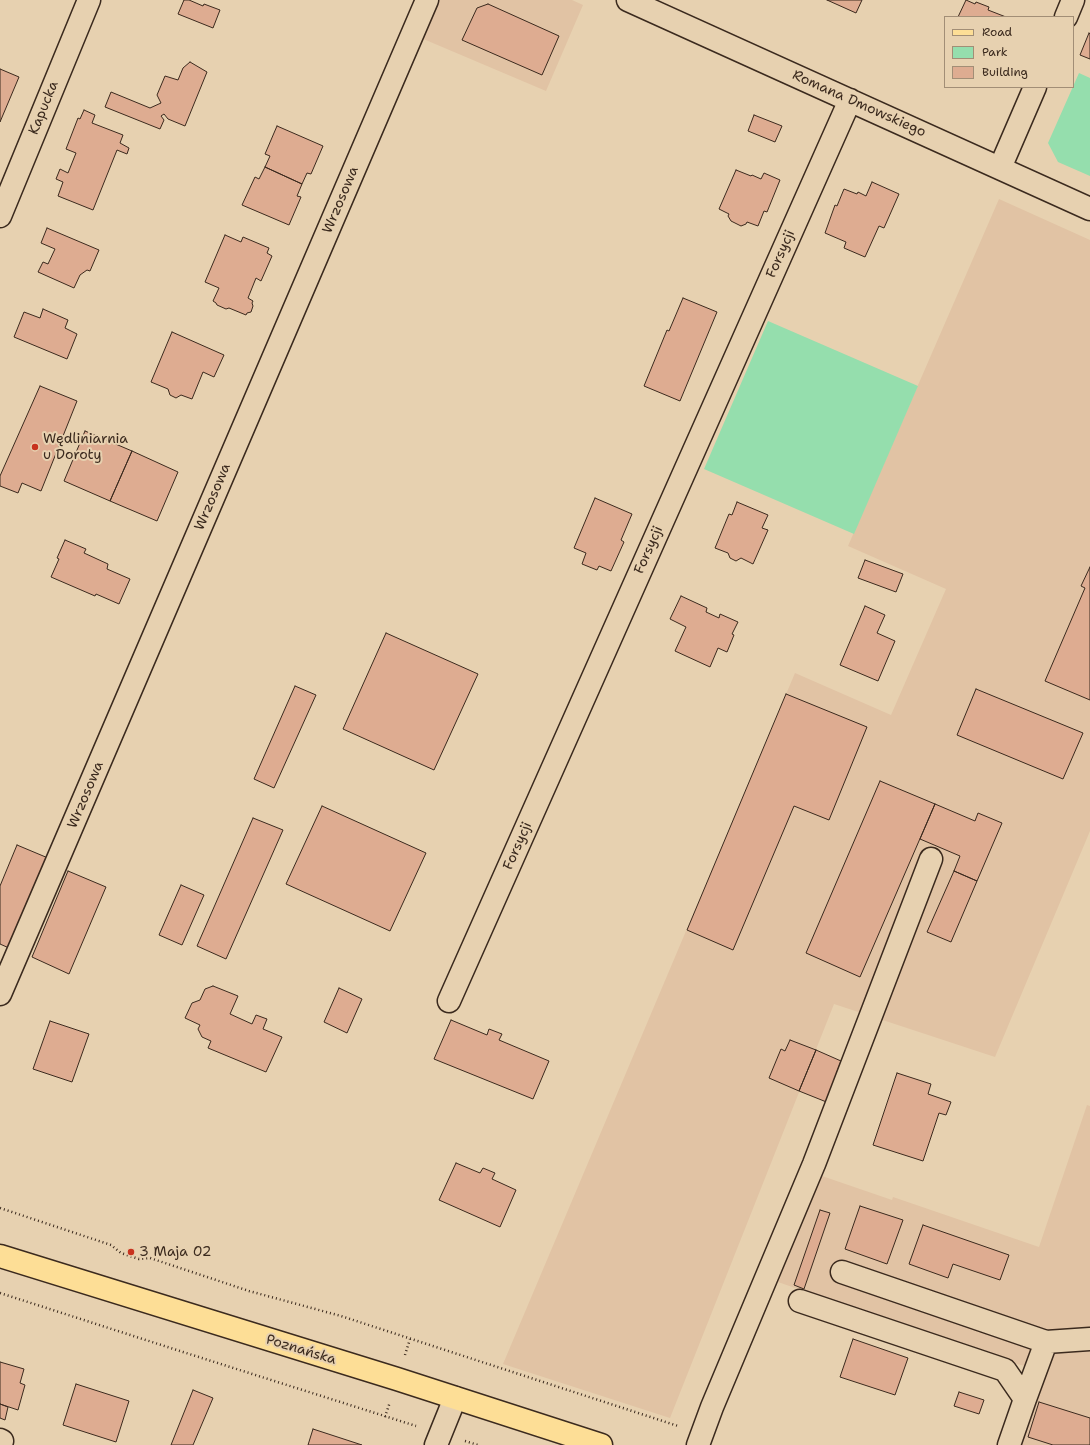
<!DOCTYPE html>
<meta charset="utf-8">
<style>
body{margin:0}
#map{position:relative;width:1090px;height:1445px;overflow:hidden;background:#e7d1b0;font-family:"Shantell Sans",sans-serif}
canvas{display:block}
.legend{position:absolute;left:944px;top:16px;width:130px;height:72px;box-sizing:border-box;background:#e7d1b0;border:1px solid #a28e76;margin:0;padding:5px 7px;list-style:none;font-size:12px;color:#3b2a1e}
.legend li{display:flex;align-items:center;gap:8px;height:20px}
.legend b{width:20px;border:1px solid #a28e76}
</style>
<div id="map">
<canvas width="1090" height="1445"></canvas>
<ul class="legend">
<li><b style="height:5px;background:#fdde96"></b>Road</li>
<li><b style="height:11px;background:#95dead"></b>Park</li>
<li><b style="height:11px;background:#deac91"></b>Building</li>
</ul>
</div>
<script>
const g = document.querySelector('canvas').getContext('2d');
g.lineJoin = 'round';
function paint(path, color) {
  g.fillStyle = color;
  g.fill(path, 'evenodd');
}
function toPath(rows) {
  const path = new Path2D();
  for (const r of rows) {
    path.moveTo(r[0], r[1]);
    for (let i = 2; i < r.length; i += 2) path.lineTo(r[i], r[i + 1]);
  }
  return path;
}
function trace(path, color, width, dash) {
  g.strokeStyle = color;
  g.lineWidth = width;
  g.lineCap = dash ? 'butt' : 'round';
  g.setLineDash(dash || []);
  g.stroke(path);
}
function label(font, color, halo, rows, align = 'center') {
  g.font = font + ' "Shantell Sans",sans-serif';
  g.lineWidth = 4;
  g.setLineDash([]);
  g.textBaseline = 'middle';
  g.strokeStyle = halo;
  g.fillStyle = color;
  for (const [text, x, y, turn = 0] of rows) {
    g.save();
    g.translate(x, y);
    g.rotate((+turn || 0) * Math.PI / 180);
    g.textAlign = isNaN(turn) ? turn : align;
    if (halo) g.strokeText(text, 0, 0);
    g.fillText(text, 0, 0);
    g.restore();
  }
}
paint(toPath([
 [438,0,572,0,583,5,546,91,421,38],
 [999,199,1090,240,1090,831,995,1057,834,1004,670,1418,503,1364,795,673,891,715,946,589,848,546],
 [1087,1105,1090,1106,1090,1445,1019,1445,1043,1371,999,1359,778,1282,822,1176,892,1200,893,1197,1039,1247]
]), '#e1c3a4');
paint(toPath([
 [1079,73,1090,78,1090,176,1058,162,1048,143],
 [768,321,918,386,854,534,704,469]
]), '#95dead');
const building = toPath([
 [184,0,189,0,203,6,204,4,220,10,213,28,178,14,184,0],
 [827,0,862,0,856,13,827,0],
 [966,0,975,4,976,2,989,7,988,10,1006,17,958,17,966,0],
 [488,4,559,36,542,75,462,40,477,8,488,4],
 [1089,33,1090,34,1090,59,1080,55,1089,33],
 [190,62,207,72,185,126,168,119,164,114,161,116,164,120,160,129,105,107,111,92,150,108,161,103,157,95,165,76,178,80,183,68,190,62],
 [0,69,19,77,0,122,0,69],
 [84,110,95,115,92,123,123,135,120,143,129,148,127,154,117,150,93,210,58,196,63,182,56,179,60,169,68,173,76,153,66,149,78,118,80,119,84,110],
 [754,115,782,126,775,142,748,131,754,115],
 [277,126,323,146,311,174,307,173,302,184,265,167,270,156,265,154,277,126],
 [265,167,302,184,297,196,301,197,289,225,242,205,255,177,259,179,265,167],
 [736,170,751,176,752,175,761,179,764,173,780,180,767,212,764,211,758,226,747,222,746,224,741,226,731,221,728,216,729,214,719,209,736,170],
 [872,182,899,194,884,228,879,226,865,257,844,248,846,242,825,233,835,205,837,206,844,189,857,194,858,192,866,196,872,182],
 [47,228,99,250,90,271,87,270,80,275,74,288,38,272,43,262,48,264,55,249,41,243,47,228],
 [225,235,241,242,243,237,269,248,267,253,272,256,261,281,256,278,248,298,253,301,252,303,253,306,251,312,247,313,246,315,229,308,226,309,217,305,216,303,213,301,219,288,205,282,225,235],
 [683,298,717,312,680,401,644,386,667,330,669,331,683,298],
 [43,309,68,320,65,328,77,334,67,359,14,337,24,312,40,318,43,309],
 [172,332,224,355,214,377,203,372,192,399,181,395,176,398,170,395,168,389,151,382,172,332],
 [40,386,77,401,41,491,22,483,18,493,0,486,0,476,40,386],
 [85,431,132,451,110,501,64,481,85,431],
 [132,451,178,472,157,521,110,501,132,451],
 [595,498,632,514,621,540,624,542,611,571,599,566,597,570,582,564,586,553,574,548,595,498],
 [737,502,768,515,762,528,768,530,753,564,741,558,736,561,730,558,728,553,715,548,729,514,732,515,737,502],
 [65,540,86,549,84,553,108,564,107,569,130,579,119,604,96,594,95,596,51,577,59,559,57,558,65,540],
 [865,560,903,574,896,592,858,578,865,560],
 [1090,567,1090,700,1045,681,1085,588,1081,586,1090,567],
 [681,596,707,608,706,612,719,618,720,614,738,622,732,634,734,635,727,652,718,648,710,667,675,651,686,627,670,619,681,596],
 [865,606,885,615,877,633,895,641,878,681,840,665,865,606],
 [386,633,478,674,434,770,343,729,386,633],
 [295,686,316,695,274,788,254,779,295,686],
 [976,689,1083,733,1063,779,957,735,976,689],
 [786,694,867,727,829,820,794,806,733,950,687,930,786,694],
 [880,781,935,804,860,977,806,953,880,781],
 [935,804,975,821,978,813,1002,823,977,881,954,871,960,856,920,839,935,804],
 [322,806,426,853,390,931,286,884,322,806],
 [253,818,283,830,226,959,197,946,253,818],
 [17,845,48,858,9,948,0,944,0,886,17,845],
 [68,871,106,887,69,974,32,957,68,871],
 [954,871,977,881,951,942,927,932,954,871],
 [181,885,204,895,182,945,159,935,181,885],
 [213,986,238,996,230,1014,252,1024,256,1015,267,1019,263,1029,282,1037,266,1072,208,1048,211,1041,202,1037,198,1029,200,1025,185,1018,192,1003,200,1000,205,989,213,986],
 [339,988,362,999,347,1033,324,1022,339,988],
 [451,1020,487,1035,489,1029,502,1034,499,1040,549,1061,533,1099,434,1059,451,1020],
 [50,1021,89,1034,72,1082,33,1069,50,1021],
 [790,1040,816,1050,799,1091,769,1078,781,1049,785,1051,790,1040],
 [816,1050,841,1061,837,1072,841,1074,829,1103,799,1091,816,1050],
 [897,1073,931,1084,928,1094,951,1102,946,1115,939,1113,923,1161,873,1145,897,1073],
 [456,1163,480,1173,483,1168,495,1173,492,1179,516,1190,500,1227,439,1200,456,1163],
 [860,1206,903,1220,887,1264,845,1249,860,1206],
 [820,1210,830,1213,804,1289,794,1285,820,1210],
 [923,1225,1009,1255,1000,1280,953,1264,948,1278,909,1264,923,1225],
 [853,1339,908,1358,895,1395,840,1377,853,1339],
 [0,1362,24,1369,20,1383,25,1385,18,1410,0,1404,0,1362],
 [76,1384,129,1401,116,1442,63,1425,76,1384],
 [193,1390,213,1398,193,1445,171,1445,193,1390],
 [959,1392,984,1400,979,1414,954,1406,959,1392],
 [1039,1402,1090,1418,1090,1445,1053,1445,1028,1437,1039,1402],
 [0,1404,8,1407,5,1420,0,1418,0,1404],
 [313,1429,362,1445,308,1445,313,1429]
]);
paint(building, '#deac91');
trace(building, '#3b2a1e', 1);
const minor = toPath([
 [628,0,1090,209],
 [1066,17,1073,0],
 [1000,168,1035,87],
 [0,216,89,0],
 [0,994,427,0],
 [449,1001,850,100],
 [842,1272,1046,1342,1025,1399],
 [800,1301,1005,1370,1025,1399,1009,1445],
 [1046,1342,1090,1339],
 [0,1440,2,1441],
 [436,1445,455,1398],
 [698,1445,712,1407,814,1164,931,859]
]);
const major = toPath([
 [0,1256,397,1379,601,1445]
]);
trace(minor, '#3b2a1e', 25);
trace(major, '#3b2a1e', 25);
trace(toPath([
 [0,1208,111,1245,121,1253,139,1259,150,1258,249,1291,341,1316,678,1426],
 [0,1293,183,1352,416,1426],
 [405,1355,410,1339],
 [385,1417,390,1402],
 [465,1441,478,1445]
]), '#3b2a1e', 2.5, [1, 3]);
trace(minor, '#e7d1b0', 22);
trace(major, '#fdde96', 22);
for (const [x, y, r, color] of [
 [35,447,4,"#c8321e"],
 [131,1252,4,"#c8321e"]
]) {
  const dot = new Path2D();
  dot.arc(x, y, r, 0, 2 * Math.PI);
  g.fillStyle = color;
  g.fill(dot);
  trace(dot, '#e7d1b0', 1.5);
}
label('14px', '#3b2a1e', '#e7d1b0', [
 ["Romana Dmowskiego",859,104,24],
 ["Kapucka",44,108,-68],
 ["Wrzosowa",341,200,-67],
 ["Forsycji",781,254,-66],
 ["Wrzosowa",213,497,-67],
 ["Forsycji",649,550,-66],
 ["Wrzosowa",86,795,-67],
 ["Forsycji",518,846,-66],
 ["Poznańska",301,1350,17]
]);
label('14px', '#3b2a1e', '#e7d1b0', [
 ["Wędliniarnia",43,439],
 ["u Doroty",43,455],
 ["3 Maja 02",139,1252]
], 'left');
</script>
